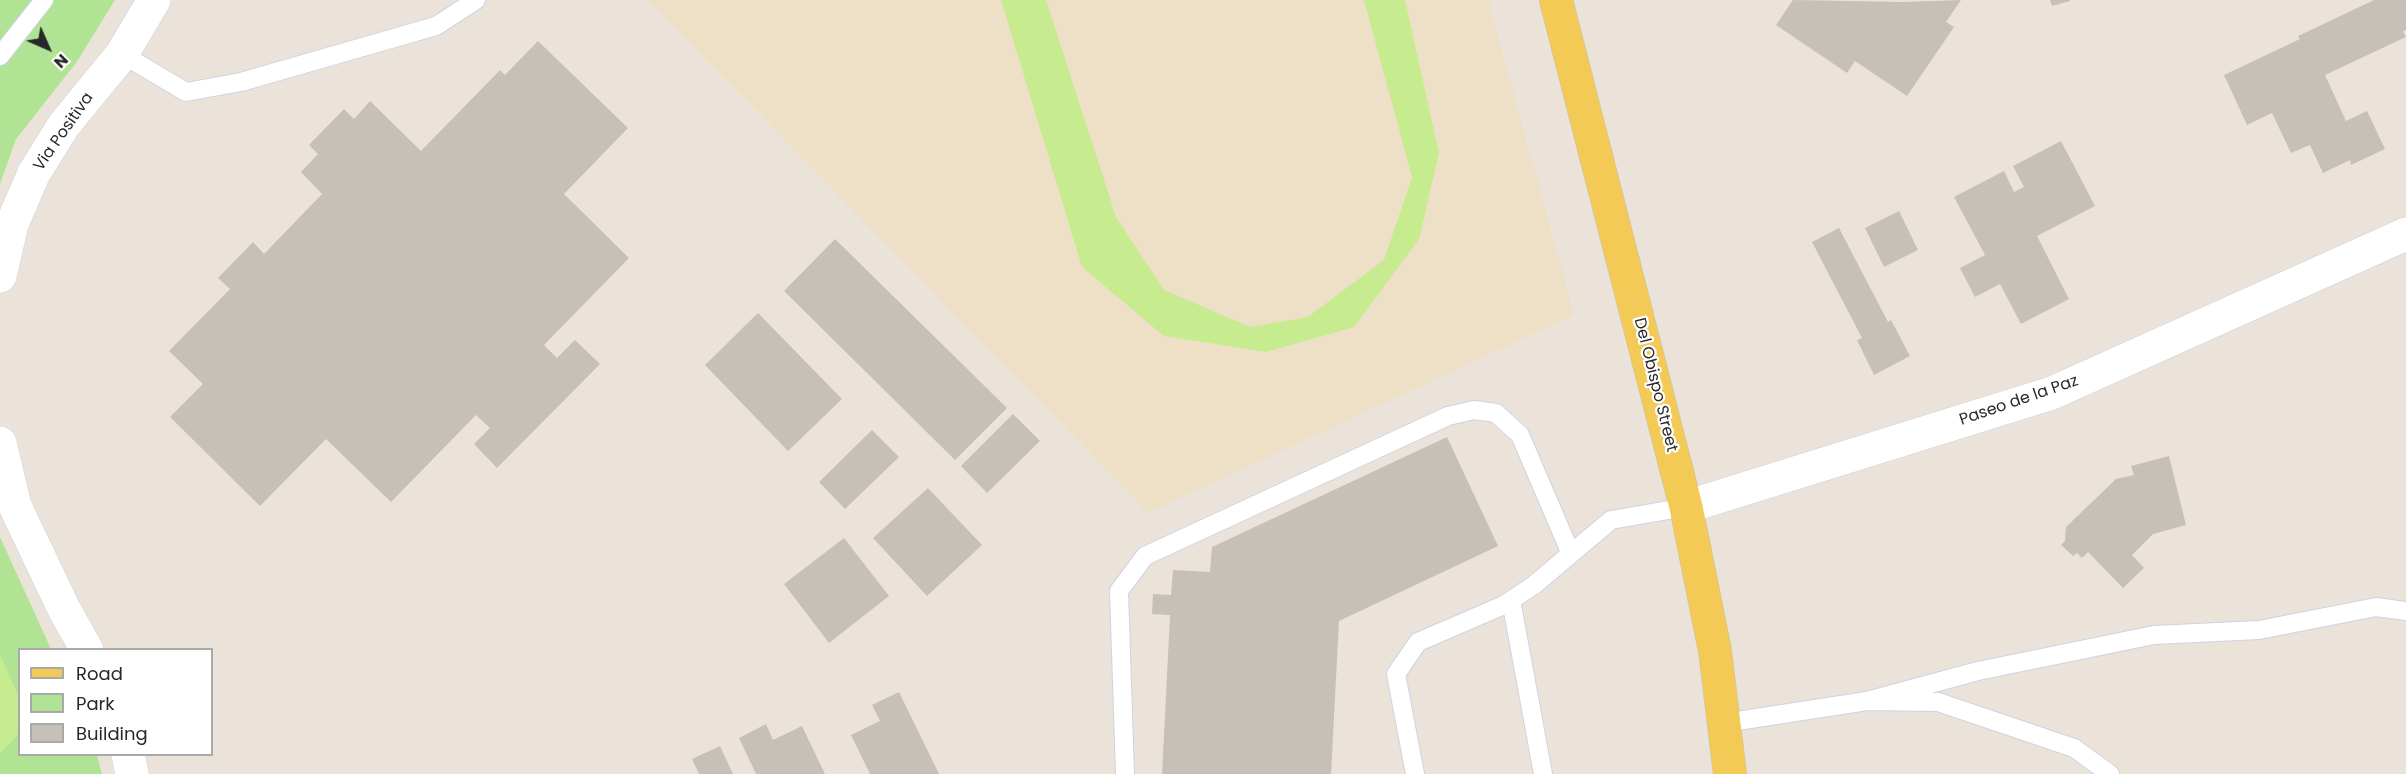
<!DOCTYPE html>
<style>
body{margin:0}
#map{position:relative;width:2406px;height:774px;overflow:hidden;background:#ebe3d9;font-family:Poppins,sans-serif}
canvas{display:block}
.legend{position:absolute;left:18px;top:648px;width:195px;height:108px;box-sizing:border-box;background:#fff;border:2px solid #a9a9a9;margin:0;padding:8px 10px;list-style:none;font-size:18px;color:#282828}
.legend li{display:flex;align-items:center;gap:12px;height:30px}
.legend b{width:30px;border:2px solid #a9a9a9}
.north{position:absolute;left:18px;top:18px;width:60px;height:60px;-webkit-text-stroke:4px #fff;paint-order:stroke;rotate:135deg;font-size:16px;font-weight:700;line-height:24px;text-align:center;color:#282828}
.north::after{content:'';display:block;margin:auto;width:21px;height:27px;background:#282828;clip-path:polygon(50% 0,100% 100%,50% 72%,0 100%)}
</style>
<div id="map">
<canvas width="2406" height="774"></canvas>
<ul class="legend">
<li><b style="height:8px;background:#f3ca56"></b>Road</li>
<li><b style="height:16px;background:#b1e394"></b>Park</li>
<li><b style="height:16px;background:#c6c0b9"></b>Building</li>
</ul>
<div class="north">N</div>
</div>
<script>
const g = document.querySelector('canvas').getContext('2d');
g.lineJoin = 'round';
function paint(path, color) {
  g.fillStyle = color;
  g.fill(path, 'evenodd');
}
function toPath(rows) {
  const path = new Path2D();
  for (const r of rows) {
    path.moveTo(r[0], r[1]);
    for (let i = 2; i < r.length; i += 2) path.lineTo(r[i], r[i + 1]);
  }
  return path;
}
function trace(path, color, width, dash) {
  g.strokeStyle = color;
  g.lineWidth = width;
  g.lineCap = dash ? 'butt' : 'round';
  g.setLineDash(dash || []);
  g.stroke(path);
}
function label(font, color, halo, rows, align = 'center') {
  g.font = font + ' Poppins,sans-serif';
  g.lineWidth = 4.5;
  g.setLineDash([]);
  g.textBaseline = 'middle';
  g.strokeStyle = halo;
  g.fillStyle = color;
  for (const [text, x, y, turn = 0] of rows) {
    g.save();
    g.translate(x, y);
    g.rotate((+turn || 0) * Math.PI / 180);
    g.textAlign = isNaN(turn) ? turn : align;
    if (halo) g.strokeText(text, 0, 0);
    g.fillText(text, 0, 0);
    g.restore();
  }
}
paint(toPath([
 [648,0,1488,0,1574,315,1148,513]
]), '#ede0c7');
paint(toPath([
 [0,0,115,0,76,63,16,139,0,184],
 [0,537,51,649,20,650,20,754,97,755,102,774,0,774]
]), '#b1e394');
paint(toPath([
 [1001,0,1046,0,1116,217,1164,290,1250,327,1308,317,1384,260,1412,177,1364,0,1405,0,1439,153,1419,239,1354,327,1266,352,1164,336,1082,267],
 [0,655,20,699,19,734,0,754]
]), '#c7eb8f');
paint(toPath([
 [1793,0,1904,2,1961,0,1946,22,1954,27,1907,96,1855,61,1847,73,1776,25],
 [2050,0,2070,0,2070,1,2052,6],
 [2374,0,2406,0,2406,30,2403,31,2406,37,2325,75,2346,121,2367,111,2385,149,2351,165,2350,160,2323,173,2310,145,2291,153,2272,113,2247,125,2224,75,2300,39,2298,36],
 [538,41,628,128,564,194,629,258,544,345,557,358,575,340,600,364,497,468,474,444,490,428,476,415,391,502,326,439,260,506,170,417,203,384,169,351,230,289,218,278,253,242,264,254,322,194,301,172,318,154,309,145,344,109,354,119,370,101,421,151,500,70,505,75],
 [2061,141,2095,206,2037,236,2069,299,2021,324,2000,284,1975,297,1960,268,1985,255,1954,197,2004,171,2014,192,2024,187,2013,166],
 [1899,211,1918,250,1884,267,1865,228],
 [1839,228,1888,322,1891,320,1910,356,1874,375,1857,340,1862,338,1812,242],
 [835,239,1007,408,955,460,784,291],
 [758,313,842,399,788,451,705,365],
 [1013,414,1040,441,987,493,961,466],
 [872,430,899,457,845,509,819,482],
 [1447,437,1498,546,1339,621,1331,774,1162,774,1170,615,1152,614,1153,594,1171,595,1173,570,1210,572,1212,547],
 [2169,456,2186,525,2153,534,2132,555,2144,568,2123,588,2088,552,2082,558,2077,553,2073,556,2061,545,2065,541,2066,527,2116,479,2134,475,2131,466],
 [928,488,982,545,927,596,873,538],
 [844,538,889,596,829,643,784,584],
 [899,692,939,774,870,774,851,735,880,721,872,705],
 [766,724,773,740,802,726,825,774,756,774,739,738],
 [720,746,733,774,699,774,692,759]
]), '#c6c0b9');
const service = toPath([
 [122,54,186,92,241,82,436,26,476,0],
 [0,56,44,0],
 [1511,600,1543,774],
 [1867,701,1978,671,2154,635,2259,630,2376,607,2406,611],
 [1724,723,1867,701,1938,702,2074,748,2110,774],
 [1125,774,1119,591,1145,556,1448,416,1474,410,1496,413,1520,435,1571,554],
 [1415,774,1396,674,1418,642,1504,605,1534,585,1611,520,1686,507]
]);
const minor = toPath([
 [1686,507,2052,393,2406,234]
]);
const tertiary = toPath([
 [0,276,12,224,34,173,64,125,122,54,154,0],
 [0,443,15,506,64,609,87,650],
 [128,754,132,774]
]);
const primary = toPath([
 [1556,0,1686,507,1715,651,1730,774]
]);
trace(service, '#ced3e2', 20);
trace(minor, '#ced3e2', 34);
trace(tertiary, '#ced3e2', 34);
trace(primary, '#c3c3c3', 34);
trace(service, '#fff', 18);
trace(minor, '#fff', 33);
trace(tertiary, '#fff', 33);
trace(primary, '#f3ca56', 33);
label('16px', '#282828', '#fff', [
 ["Via Positiva",64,132,-55],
 ["Del Obispo Street",1655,385,76],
 ["Paseo de la Paz",2019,401,-19]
]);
</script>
